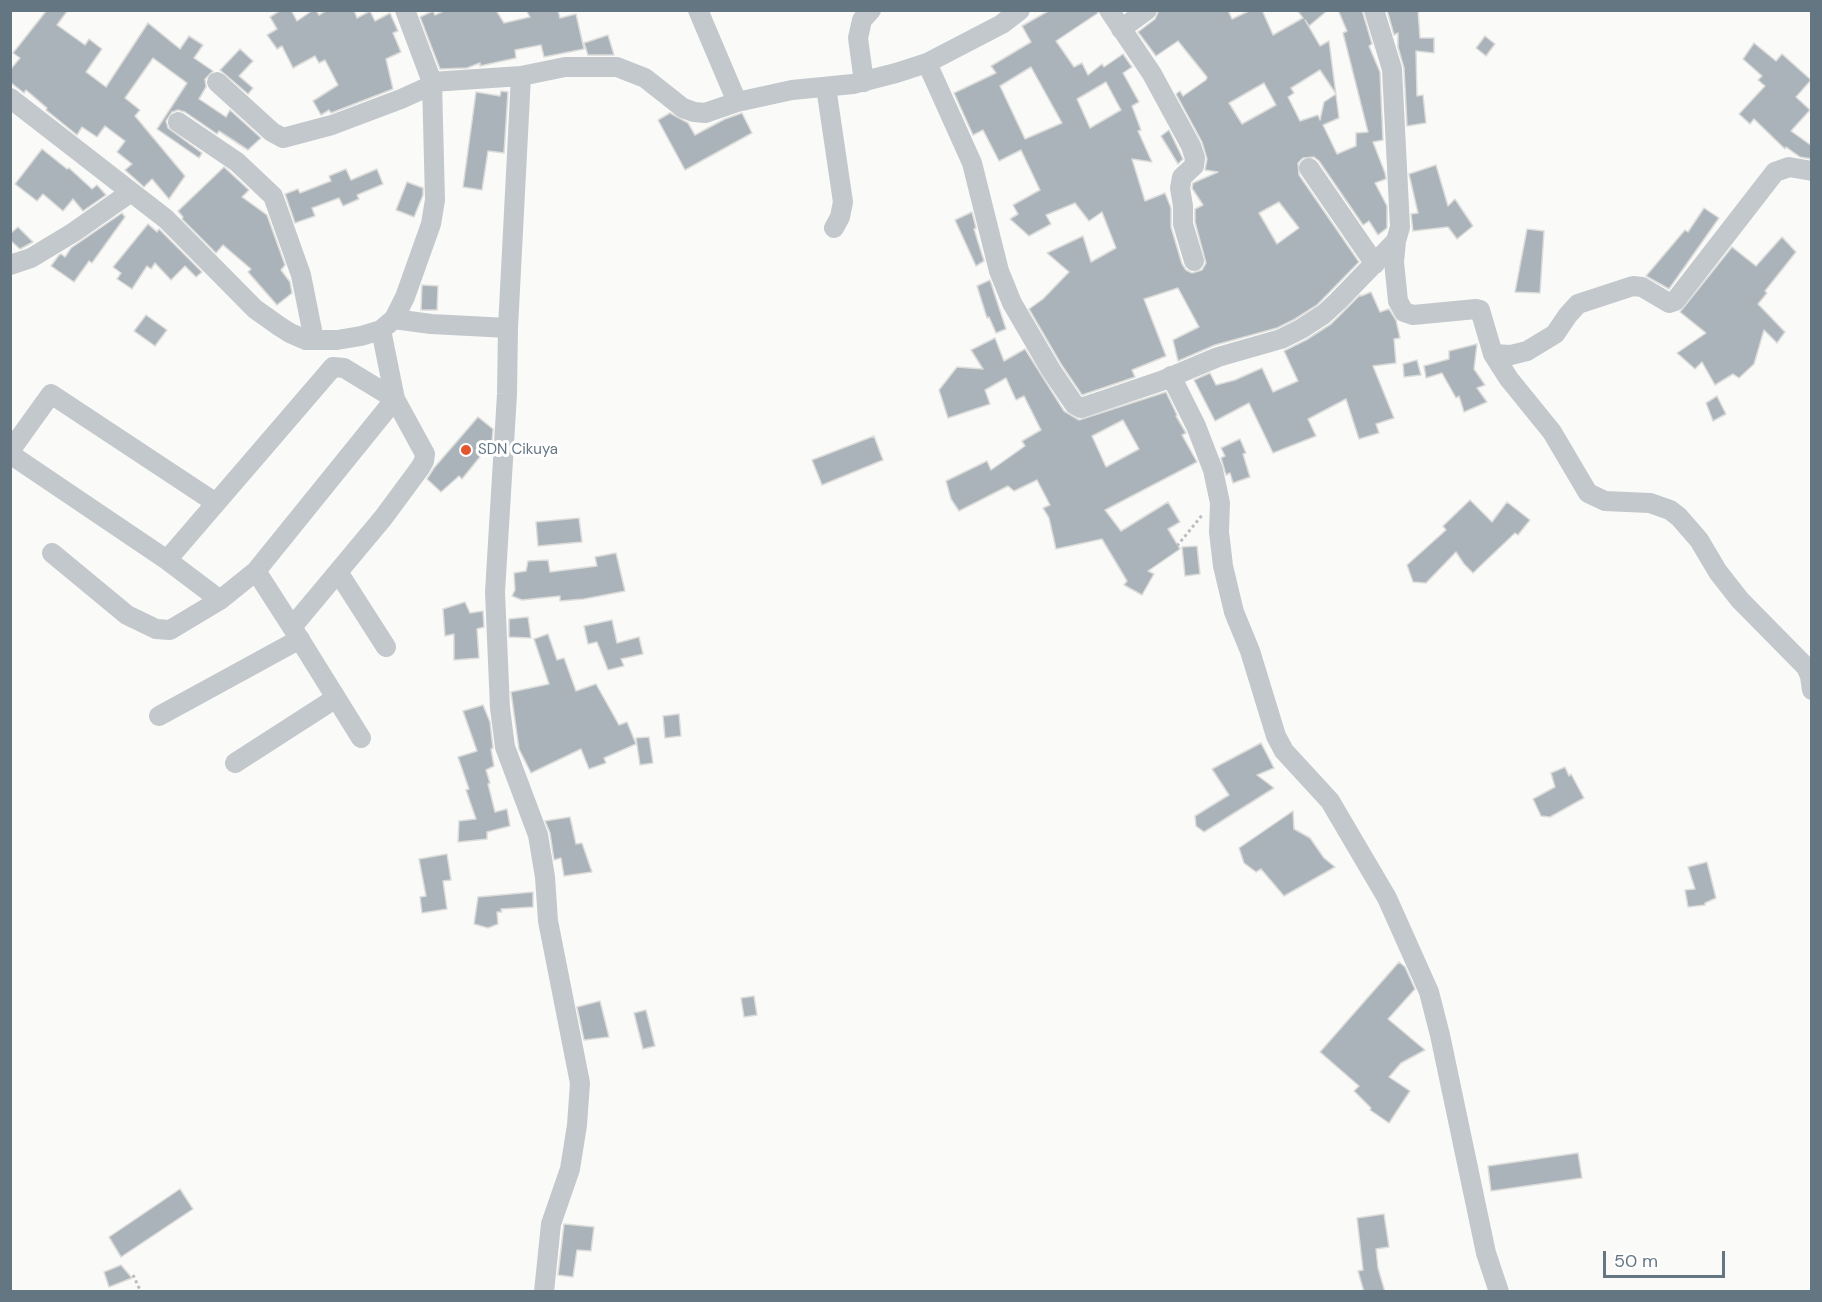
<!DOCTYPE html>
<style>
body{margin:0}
#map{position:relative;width:1822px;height:1302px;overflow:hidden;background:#fafaf8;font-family:"DM Sans",sans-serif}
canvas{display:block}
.frame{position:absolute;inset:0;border:12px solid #657683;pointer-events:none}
.scale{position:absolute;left:1603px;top:1251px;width:122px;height:27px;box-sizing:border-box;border:3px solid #657683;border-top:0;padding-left:8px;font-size:18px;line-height:21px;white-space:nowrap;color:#657683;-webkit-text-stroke:4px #fff;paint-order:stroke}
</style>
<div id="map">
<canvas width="1822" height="1302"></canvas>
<div class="frame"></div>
<div class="scale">50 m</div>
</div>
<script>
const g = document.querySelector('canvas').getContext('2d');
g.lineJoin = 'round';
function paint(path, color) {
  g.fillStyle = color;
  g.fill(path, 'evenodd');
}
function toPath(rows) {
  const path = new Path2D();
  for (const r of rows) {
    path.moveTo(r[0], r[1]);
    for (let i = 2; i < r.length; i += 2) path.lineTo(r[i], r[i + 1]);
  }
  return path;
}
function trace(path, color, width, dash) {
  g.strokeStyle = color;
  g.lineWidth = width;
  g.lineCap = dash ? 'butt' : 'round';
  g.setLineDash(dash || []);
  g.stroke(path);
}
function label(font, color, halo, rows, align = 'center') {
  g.font = font + ' "DM Sans",sans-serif';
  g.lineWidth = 6;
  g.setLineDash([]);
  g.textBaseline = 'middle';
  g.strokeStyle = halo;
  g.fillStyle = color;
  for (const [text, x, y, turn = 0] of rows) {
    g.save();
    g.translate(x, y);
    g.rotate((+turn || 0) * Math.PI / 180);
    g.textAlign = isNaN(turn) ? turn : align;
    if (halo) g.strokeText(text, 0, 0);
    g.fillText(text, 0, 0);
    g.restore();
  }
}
const building = toPath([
 [47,10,68,10,57,25,85,45,89,39,102,49,86,72,106,87,148,23,180,49,189,36,203,45,194,58,213,71,205,79,206,87,199,99,226,117,230,110,261,138,248,150,219,131,217,134,185,112,178,110,172,112,166,121,168,128,202,153,199,158,157,129,187,83,153,58,125,98,140,110,135,116,185,176,169,199,152,179,144,187,125,170,132,164,117,152,125,141,105,126,97,137,82,127,77,135,46,110,47,108,26,90,24,93,10,82,10,70,20,58,13,53,47,10],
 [281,10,291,10,297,21,313,10,316,10,319,15,327,10,354,10,357,18,370,11,375,21,390,13,398,31,393,33,401,52,386,59,393,89,331,113,329,110,321,115,313,101,338,85,325,60,319,63,315,56,293,68,282,46,277,49,267,35,277,29,270,17,281,10],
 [446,10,496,10,504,23,530,17,526,10,558,10,560,18,576,14,584,49,544,57,541,45,515,50,516,58,480,66,480,63,467,68,440,69,420,17,433,11,435,15,446,10],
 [1050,10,1097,10,1098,13,1056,41,1074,67,1082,63,1088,75,1102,64,1104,67,1123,54,1132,67,1123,73,1139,102,1132,106,1141,130,1138,131,1152,162,1132,159,1145,201,1165,193,1171,208,1171,227,1182,264,1186,270,1192,273,1202,270,1206,263,1195,222,1195,209,1203,205,1192,188,1193,183,1218,172,1205,170,1207,159,1202,142,1176,94,1180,91,1183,96,1206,80,1207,77,1178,41,1156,56,1138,32,1155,19,1159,10,1228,10,1232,19,1251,10,1262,10,1273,35,1303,18,1297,10,1328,10,1309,26,1305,20,1320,46,1329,41,1339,118,1323,125,1337,154,1356,146,1356,133,1368,132,1343,33,1347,31,1338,10,1362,10,1372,44,1369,46,1380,72,1383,140,1373,142,1385,173,1386,179,1375,183,1387,206,1387,228,1378,235,1369,221,1363,225,1319,161,1314,157,1303,158,1298,163,1299,175,1359,262,1317,305,1295,319,1277,328,1215,345,1178,361,1173,340,1199,327,1178,288,1144,299,1166,356,1132,370,1135,377,1082,395,1061,364,1029,309,1043,299,1069,272,1047,253,1083,236,1091,262,1116,248,1102,212,1089,221,1075,203,1046,215,1051,224,1029,236,1010,219,1018,214,1013,205,1040,190,1021,150,999,161,983,130,973,135,954,93,996,73,991,66,1031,42,1022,26,1050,10],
 [1031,67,1062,123,1025,139,1000,86,1031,67],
 [1320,70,1336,94,1324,102,1320,120,1318,115,1300,121,1288,97,1294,93,1291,88,1320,70],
 [1106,82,1121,110,1090,128,1077,99,1106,82],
 [1264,83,1276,105,1242,124,1229,103,1264,83],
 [1279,202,1299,228,1277,244,1259,213,1279,202],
 [1387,10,1418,10,1420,38,1434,38,1434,53,1416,51,1417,96,1423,95,1426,123,1407,126,1404,68,1398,47,1398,33,1394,35,1387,10],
 [608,35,614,55,588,55,584,43,608,35],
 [1485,36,1495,44,1486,56,1476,48,1485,36],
 [1754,43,1776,61,1782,54,1811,80,1796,97,1810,110,1791,131,1812,146,1812,159,1800,157,1786,147,1785,149,1754,119,1750,124,1739,114,1765,86,1758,80,1762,76,1743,59,1754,43],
 [240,49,253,61,239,76,253,88,248,94,220,70,240,49],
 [501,91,508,92,504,153,488,151,482,190,463,187,476,92,500,96,501,91],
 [670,113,688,123,695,135,725,119,742,113,752,133,685,170,658,120,670,113],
 [1169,130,1183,159,1178,164,1161,136,1169,130],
 [42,149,67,169,69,168,92,189,97,185,106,195,83,211,73,199,63,211,43,194,37,201,15,184,42,149],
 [1436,165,1448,206,1455,199,1473,226,1457,239,1448,227,1413,231,1411,214,1418,213,1409,174,1436,165],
 [224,167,249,190,242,197,267,215,285,265,281,270,290,282,292,293,277,305,248,272,251,269,223,245,216,253,182,219,183,217,178,211,224,167],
 [346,169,351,180,377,169,383,184,357,195,359,199,343,206,339,198,312,208,315,216,295,223,285,194,298,189,300,193,331,181,329,176,346,169],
 [407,182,423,188,423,195,414,217,396,210,407,182],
 [1704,208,1719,218,1669,289,1646,276,1685,230,1688,232,1704,208],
 [972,212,976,228,974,229,984,261,976,266,955,220,972,212],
 [122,213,125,217,92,263,89,261,74,282,51,266,59,255,61,254,65,257,71,248,122,213],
 [148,224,157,232,159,229,202,272,196,277,185,266,171,280,155,263,151,269,147,266,132,289,117,279,121,273,113,267,148,224],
 [18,227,33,242,20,249,10,240,10,234,18,227],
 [1527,229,1544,231,1540,293,1515,292,1527,229],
 [1782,237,1796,252,1765,291,1767,293,1758,304,1785,332,1777,343,1764,330,1754,364,1739,378,1733,374,1715,385,1702,362,1695,369,1677,353,1706,333,1680,312,1732,247,1756,266,1782,237],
 [990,280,1006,329,996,333,989,317,987,318,977,286,990,280],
 [422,285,438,286,437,310,421,310,422,285],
 [1371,292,1380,312,1389,309,1396,320,1400,338,1394,339,1396,363,1373,366,1394,418,1376,424,1379,433,1359,439,1346,399,1308,419,1316,436,1273,453,1249,403,1215,421,1194,380,1210,373,1216,385,1235,380,1262,368,1273,392,1298,381,1284,351,1306,340,1331,324,1360,295,1361,296,1371,292],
 [146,315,167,330,155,346,134,331,146,315],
 [995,338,1004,361,1025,349,1064,411,1079,420,1166,392,1177,415,1176,416,1186,433,1182,435,1197,462,1105,510,1121,531,1168,502,1180,522,1168,529,1180,549,1148,571,1154,574,1142,595,1124,585,1127,581,1102,539,1056,549,1049,518,1043,508,1050,505,1037,480,1014,491,1008,486,959,511,951,499,946,481,987,461,991,470,1025,446,1022,441,1041,430,1024,396,1016,400,1006,378,985,390,990,404,948,418,939,390,957,367,983,369,971,350,995,338],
 [1123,420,1139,449,1106,467,1092,436,1123,420],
 [1477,344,1474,369,1485,385,1477,388,1487,402,1464,412,1459,396,1456,398,1442,373,1426,378,1424,366,1449,359,1449,351,1477,344],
 [1417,360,1421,375,1404,377,1403,364,1417,360],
 [1717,396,1726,414,1713,421,1706,403,1717,396],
 [478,417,493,429,492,442,462,479,459,476,441,492,427,479,434,468,478,417],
 [874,436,883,460,822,485,812,460,874,436],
 [1240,439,1246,453,1243,454,1250,477,1233,483,1230,473,1226,475,1221,458,1225,456,1221,448,1240,439],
 [1470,500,1492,522,1507,502,1530,520,1518,535,1515,533,1473,573,1464,564,1456,552,1426,583,1413,582,1407,565,1446,530,1443,526,1470,500],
 [579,518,582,542,538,546,536,522,579,518],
 [1197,546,1200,574,1185,576,1182,547,1197,546],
 [616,553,625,591,584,599,560,601,560,596,522,600,512,596,515,590,514,573,526,571,528,561,548,560,550,572,597,566,595,557,616,553],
 [465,602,470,613,483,611,484,627,477,629,479,658,454,660,454,634,445,636,443,609,465,602],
 [528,617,531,638,509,637,509,619,528,617],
 [612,620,617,643,639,637,643,654,621,659,624,666,608,670,597,642,588,644,584,626,612,620],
 [548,634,557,660,564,658,576,691,596,684,619,725,627,722,636,744,604,758,606,763,589,769,581,749,531,773,519,749,511,692,549,684,534,639,548,634],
 [483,705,490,722,493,748,491,749,494,766,486,770,490,783,488,784,495,812,507,809,510,826,487,832,487,839,458,842,459,821,476,819,466,790,469,789,458,757,477,751,463,711,483,705],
 [679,714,681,736,665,738,663,716,679,714],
 [649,737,653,763,640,765,636,738,649,737],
 [1261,743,1274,768,1257,775,1274,788,1204,832,1196,826,1195,816,1229,795,1212,769,1261,743],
 [1565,767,1569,776,1571,774,1584,798,1550,817,1541,816,1533,799,1555,787,1551,773,1565,767],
 [1293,811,1294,829,1310,838,1324,858,1335,867,1284,896,1261,869,1256,872,1244,863,1239,848,1293,811],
 [570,817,576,844,582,843,592,872,564,876,561,858,554,860,550,833,545,821,570,817],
 [447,854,451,880,443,881,447,909,422,913,420,897,426,896,419,859,447,854],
 [1707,862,1716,898,1705,903,1705,905,1688,907,1685,890,1695,889,1688,867,1707,862],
 [533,892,533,907,501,909,502,912,497,912,498,924,488,928,474,924,478,897,533,892],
 [1399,962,1405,967,1415,989,1388,1019,1425,1050,1401,1063,1389,1077,1410,1091,1389,1123,1370,1110,1371,1108,1354,1091,1359,1086,1320,1052,1399,962],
 [754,996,757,1015,744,1017,741,998,754,996],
 [600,1001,609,1037,584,1040,577,1007,600,1001],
 [646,1010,655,1046,643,1049,634,1013,646,1010],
 [1578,1153,1582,1178,1491,1191,1488,1166,1578,1153],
 [180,1189,193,1209,121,1257,109,1237,180,1189],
 [1384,1214,1389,1247,1376,1249,1378,1268,1385,1292,1364,1292,1358,1271,1363,1270,1357,1218,1384,1214],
 [564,1224,594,1227,591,1251,577,1250,573,1277,558,1275,564,1224],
 [121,1265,132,1278,109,1287,104,1272,121,1265]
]);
paint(building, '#aab3b9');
trace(building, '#dcdcda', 1.5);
trace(toPath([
 [1177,546,1203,514],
 [133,1275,141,1292]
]), '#bbbfc2', 3, [3, 3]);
trace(toPath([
 [698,10,737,102],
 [1109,10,1152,74,1191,146,1195,158,1194,166,1182,177,1180,188,1183,206,1183,224,1194,261],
 [1374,10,1392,69,1400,227,1396,241,1394,262,1398,301,1404,312,1413,315,1476,309,1480,310,1493,354,1509,379,1552,432,1588,493,1605,501,1650,503,1670,510,1679,517,1699,540,1718,572,1740,600,1806,667,1810,676,1812,690],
 [1121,29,1147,10],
 [927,63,972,163,999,271,1012,303,1051,370,1074,404,1081,408,1161,381,1218,357,1281,339,1301,329,1324,314,1338,301,1396,241],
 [521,76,508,328,507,394,495,592,500,708,505,747,538,835,545,877,548,921,580,1083,577,1125,570,1169,551,1224,544,1292],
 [217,82,272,132,283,138,332,125,401,99,432,85],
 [432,82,521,76,565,67,617,67,645,78,683,108,694,112,705,113,737,102,792,90,853,84,896,73,927,63,1002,24,1020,10],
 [864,82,858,38,862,20,871,10],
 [826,87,843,202,840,217,834,228],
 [10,98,166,219,255,309,279,326,290,333,306,340,337,340,361,336,381,330,394,319,405,297,431,224,435,200,432,82,405,10],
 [178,122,237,162,273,196,301,275,314,340],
 [1309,168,1375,264],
 [10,265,31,258,74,232,131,192],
 [394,319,431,324,508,328],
 [1493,354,1511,355,1527,351,1555,334,1568,315,1578,304,1633,286,1642,287,1669,303,1675,301,1775,172,1789,167,1812,171],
 [1171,376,1196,426,1213,470,1220,503,1219,532,1223,566,1234,612,1250,651,1276,736,1284,751,1330,801,1387,898,1429,992,1440,1035,1486,1253,1499,1292],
 [10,451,51,394,216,503],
 [10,454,167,560,333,367,344,368,395,399,256,571,292,627],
 [52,553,127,615,156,629,170,630,220,600,256,571],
 [167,560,220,600],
 [338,572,386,647],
 [159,716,300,639],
 [361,738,292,627,383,518,420,468,424,461,425,454,395,399,381,330],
 [235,763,336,698]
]), '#c3c8cc', 20);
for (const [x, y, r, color] of [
 [466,450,6,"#e4572e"]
]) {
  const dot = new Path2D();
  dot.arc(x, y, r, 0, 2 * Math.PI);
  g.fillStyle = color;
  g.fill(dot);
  trace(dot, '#fff', 2);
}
label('15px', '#657683', '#fff', [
 ["SDN Cikuya",478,450]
], 'left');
</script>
